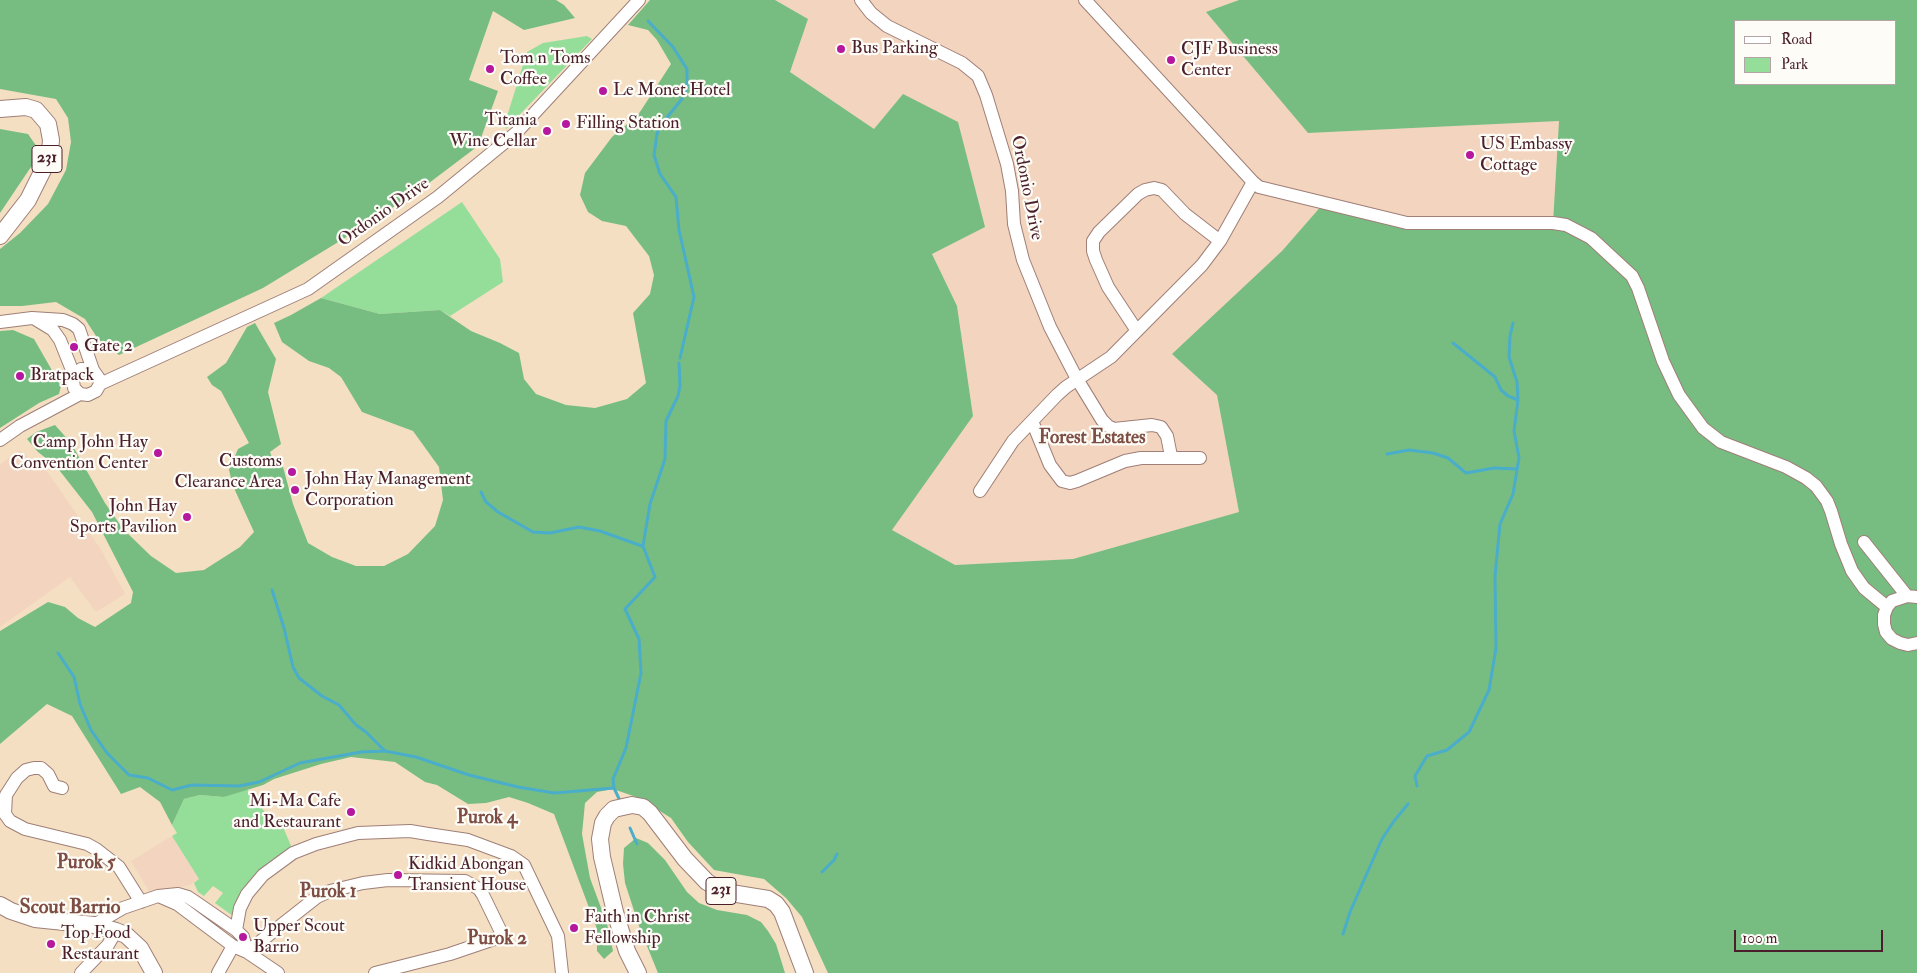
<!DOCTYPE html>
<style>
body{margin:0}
#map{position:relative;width:1917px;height:973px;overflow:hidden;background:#f4dfc3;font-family:"IM FELL Double Pica",serif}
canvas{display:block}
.legend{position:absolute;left:1734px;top:20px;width:162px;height:65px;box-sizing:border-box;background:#fdfcf7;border:1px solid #b5a4a5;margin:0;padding:6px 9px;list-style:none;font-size:15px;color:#4a1f2b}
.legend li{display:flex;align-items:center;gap:10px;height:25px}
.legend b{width:25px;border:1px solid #b5a4a5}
.scale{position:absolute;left:1734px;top:930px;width:149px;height:22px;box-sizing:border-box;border:2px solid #4a1f2b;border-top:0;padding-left:6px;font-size:15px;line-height:18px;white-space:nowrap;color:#4a1f2b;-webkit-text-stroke:4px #fdfcf7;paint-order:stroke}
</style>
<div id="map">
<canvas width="1917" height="973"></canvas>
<ul class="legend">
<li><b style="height:6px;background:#fff"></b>Road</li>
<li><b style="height:14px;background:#94de9a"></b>Park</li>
</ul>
<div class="scale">100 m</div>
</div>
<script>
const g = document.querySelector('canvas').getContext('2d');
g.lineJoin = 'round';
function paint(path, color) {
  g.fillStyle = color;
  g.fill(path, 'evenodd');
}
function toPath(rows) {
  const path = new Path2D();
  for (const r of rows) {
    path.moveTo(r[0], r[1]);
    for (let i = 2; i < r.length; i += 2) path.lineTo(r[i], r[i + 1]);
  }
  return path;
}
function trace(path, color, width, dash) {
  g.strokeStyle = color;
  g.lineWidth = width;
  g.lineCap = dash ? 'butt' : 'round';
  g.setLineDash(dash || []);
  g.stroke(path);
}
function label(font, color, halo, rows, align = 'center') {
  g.font = font + ' "IM FELL Double Pica",serif';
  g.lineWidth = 4.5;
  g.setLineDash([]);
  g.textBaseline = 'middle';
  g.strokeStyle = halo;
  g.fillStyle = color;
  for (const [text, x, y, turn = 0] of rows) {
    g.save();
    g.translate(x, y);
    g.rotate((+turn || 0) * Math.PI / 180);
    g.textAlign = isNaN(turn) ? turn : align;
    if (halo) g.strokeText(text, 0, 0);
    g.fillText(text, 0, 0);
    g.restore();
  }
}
paint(toPath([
 [775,0,1239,0,1206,12,1308,133,1559,121,1553,223,1407,223,1323,204,1282,251,1217,395,1239,512,1073,559,955,565,891,530,973,416,957,306,932,254,903,94,875,130,790,72,808,19],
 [19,450,46,470,100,548,125,594,96,612,70,577,0,627,0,465],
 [172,836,199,879,190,885,150,893,131,861]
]), '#f3d4be');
paint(toPath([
 [587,36,592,39,506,129,504,126,527,52,543,43],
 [462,202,500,259,503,282,450,316,440,310,380,314,321,298],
 [247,789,271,820,280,820,292,848,245,889,237,899,233,916,215,903,223,893,213,886,204,896,198,892,194,883,199,879,172,836,177,833,172,825,184,799,200,795,224,797]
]), '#94de9a');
paint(toPath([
 [0,0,556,0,564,5,575,18,524,30,493,11,469,80,498,91,478,146,429,183,371,222,263,288,119,355,98,339,85,319,56,302,22,306,0,306,0,249,20,233,48,204,66,170,71,142,68,118,56,99,0,89],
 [650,0,775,0,808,19,790,72,874,129,903,94,958,122,985,227,932,254,957,306,973,416,892,530,955,565,1073,559,1239,512,1217,395,1172,354,1282,251,1323,204,1407,223,1553,223,1559,121,1308,133,1206,12,1239,0,1917,0,1917,973,828,973,802,917,786,898,764,879,714,870,688,842,671,818,639,798,613,789,597,792,585,803,582,834,590,878,607,924,613,951,604,959,597,951,597,929,554,814,528,803,509,797,486,803,468,804,437,785,425,782,395,762,351,757,321,764,274,779,263,785,224,797,200,795,184,799,172,825,160,802,140,787,121,794,72,716,47,704,0,744,0,631,48,602,65,607,78,618,95,627,131,603,133,592,92,512,56,466,38,452,27,439,36,432,55,425,71,443,105,503,123,529,151,556,176,573,204,570,240,547,254,532,233,486,229,470,238,449,249,443,221,391,212,385,207,377,226,363,247,327,255,323,276,359,268,392,281,444,270,452,276,468,283,467,293,504,308,543,332,557,356,566,384,566,408,554,435,526,443,500,439,467,413,431,362,412,341,377,329,368,309,361,282,342,274,323,291,315,321,298,380,314,440,310,471,331,500,343,519,353,524,379,536,394,566,405,595,408,627,399,646,383,633,313,650,294,654,275,649,256,626,226,602,221,588,212,580,195,585,173,612,137,638,115,671,64,657,40,648,30,628,25],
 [1736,21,1896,21,1896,84,1736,84],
 [0,129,28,134,37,147,33,164,0,213],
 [13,330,34,339,61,386,59,394,39,403,0,428,0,331],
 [636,838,648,843,665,860,687,892,699,903,717,910,747,915,761,922,768,931,776,944,785,973,658,973,640,929,625,883,623,864,624,848]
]), '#77bd82');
trace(toPath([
 [648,21,673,47,687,69,687,88,682,99,660,126,657,134,654,155,660,174,676,197,679,230,694,297,680,358],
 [1453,343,1495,377,1501,390,1508,396,1518,400],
 [1387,454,1409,450,1433,453,1448,458,1466,473,1494,468,1517,469],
 [481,492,486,502,498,512,533,532,550,533,579,527,600,531,642,546],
 [272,590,284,628,293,667,299,678,322,696,339,705,356,725,366,732,385,751],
 [58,653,74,677,80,704,91,730,107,753,129,775,148,778,172,790,192,785,239,786,259,782,300,763,361,752,385,751,416,757,469,775,518,787,554,793,614,788],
 [1417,786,1415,776,1427,756,1447,750,1469,732,1489,690,1496,648,1495,576,1500,524,1513,494,1519,458,1514,431,1518,400,1517,382,1509,357,1510,336,1513,323],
 [621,803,614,788,613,779,626,748,641,673,639,639,625,609,655,577,643,546,650,504,665,459,666,421,678,396,680,386,679,363],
 [630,828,637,844],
 [822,872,834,860,837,854],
 [1343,934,1350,912,1382,839,1394,821,1408,804]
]), '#4aadc9', 3);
const minor = toPath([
 [861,0,871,13,887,26,962,63,978,76,986,95,1007,164,1012,191,1014,224,1023,260,1050,327,1077,379,1102,420,1108,426,1114,429,1152,425,1161,427,1167,436,1171,456],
 [1085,0,1253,182,1259,187,1407,223,1553,223,1566,225,1591,238,1632,276,1638,288,1663,361,1679,395,1703,428,1721,442,1786,467,1806,478,1816,486,1827,501,1831,511,1841,544,1852,571,1864,588,1887,607],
 [35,319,53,330,60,340,74,375],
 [0,322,32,318,63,320,73,324,79,329,93,370,100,380,100,384,96,391,88,395,80,394,74,388,73,380,74,375,81,369,93,370],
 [1137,331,1108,287,1096,260,1093,251,1093,241,1099,232,1138,194,1145,190,1154,188,1162,190,1185,214,1220,241],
 [100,384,308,289,438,197,516,133,639,0],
 [1032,421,1050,465,1062,481,1070,483,1077,481,1125,461,1141,458,1200,458],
 [0,440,20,426,80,394],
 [980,491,1013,441,1057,395,1066,387,1111,357,1202,265,1220,241,1253,182],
 [1864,542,1907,596],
 [1917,597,1907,596,1892,601,1887,607,1884,615,1884,624,1886,632,1892,639,1900,643,1908,645,1917,643],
 [62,788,54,786,48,774,41,768,34,768,26,770,17,778,6,795,5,814,10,821,25,829,87,844,96,849,119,867,141,902],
 [161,897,177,904,233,946,247,952,278,973],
 [94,925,123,908,158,896,178,894,188,897,197,903,236,930,243,937,247,952],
 [236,930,240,908,247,894,263,875,293,853,316,844,358,833,410,831,428,834,468,840,511,856,524,865,558,936,562,973],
 [247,952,317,897,330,891,363,883,388,880,465,881,479,889,483,895,503,936,450,954,375,973],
 [81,973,108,945,116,931],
 [218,973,233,946]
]);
const major = toPath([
 [0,109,26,107,36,110,48,124,51,140,50,151,46,164,28,200,0,236],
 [0,905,11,911,35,919,94,925,116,931,126,935,140,948,154,973],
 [638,973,627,951,615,912,602,857,600,839,603,823,607,816,614,809,632,805,643,807,650,813,685,859,707,882,725,892,768,899,776,904,782,912,805,973]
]);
trace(minor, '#9f7f77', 14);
trace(major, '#9f7f77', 18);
trace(minor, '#fff', 12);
trace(major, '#fff', 16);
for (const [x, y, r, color] of [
 [841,49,5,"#b5179e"],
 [1171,60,5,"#b5179e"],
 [490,69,5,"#b5179e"],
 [603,91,5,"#b5179e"],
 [566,124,5,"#b5179e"],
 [547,131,5,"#b5179e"],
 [1470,155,5,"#b5179e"],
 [74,347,5,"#b5179e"],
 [20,376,5,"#b5179e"],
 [158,453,5,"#b5179e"],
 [292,472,5,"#b5179e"],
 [295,490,5,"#b5179e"],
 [187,517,5,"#b5179e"],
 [351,812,5,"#b5179e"],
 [398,875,5,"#b5179e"],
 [574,928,5,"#b5179e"],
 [243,937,5,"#b5179e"],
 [51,944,5,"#b5179e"]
]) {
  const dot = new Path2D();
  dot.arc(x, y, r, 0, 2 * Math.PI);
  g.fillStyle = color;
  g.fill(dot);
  trace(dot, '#fdfcf7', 2);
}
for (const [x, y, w] of [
 [47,159,30],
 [721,891,30]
]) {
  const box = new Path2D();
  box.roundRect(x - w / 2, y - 13.5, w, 27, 4);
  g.fillStyle = '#fdfcf7';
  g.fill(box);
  trace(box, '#4a1f2b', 1);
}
label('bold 16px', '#4a1f2b', null, [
 ["231",47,159],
 ["231",721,891]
]);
label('18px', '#4a1f2b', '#fdfcf7', [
 ["Bus Parking",851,49],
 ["CJF Business",1181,50],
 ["Center",1181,71],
 ["Tom n Toms",500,59],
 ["Coffee",500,80],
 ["Le Monet Hotel",613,91],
 ["Titania",537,121,"right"],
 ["Wine Cellar",537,142,"right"],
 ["Filling Station",576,124],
 ["US Embassy",1480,145],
 ["Cottage",1480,166],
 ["Gate 2",84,347],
 ["Bratpack",30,376],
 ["Camp John Hay",148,443,"right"],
 ["Convention Center",148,464,"right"],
 ["Customs",282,462,"right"],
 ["Clearance Area",282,483,"right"],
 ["John Hay Management",305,480],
 ["Corporation",305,501],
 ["John Hay",177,507,"right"],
 ["Sports Pavilion",177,528,"right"],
 ["Mi-Ma Cafe",341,802,"right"],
 ["and Restaurant",341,823,"right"],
 ["Kidkid Abongan",408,865],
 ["Transient House",408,886],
 ["Faith in Christ",584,918],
 ["Fellowship",584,939],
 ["Upper Scout",253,927],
 ["Barrio",253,948],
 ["Top Food",61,934],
 ["Restaurant",61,955]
], 'left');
label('18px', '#4a1f2b', '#fdfcf7', [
 ["Ordonio Drive",1026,188,79],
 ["Ordonio Drive",384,213,-35]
]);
label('bold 19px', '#7e4d44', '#fdfcf7', [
 ["Forest Estates",1092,439],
 ["Purok 4",487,819],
 ["Purok 5",86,864],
 ["Purok 1",328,893],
 ["Purok 2",497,940]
]);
label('bold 20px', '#7e4d44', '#fdfcf7', [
 ["Scout Barrio",70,909]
]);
</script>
